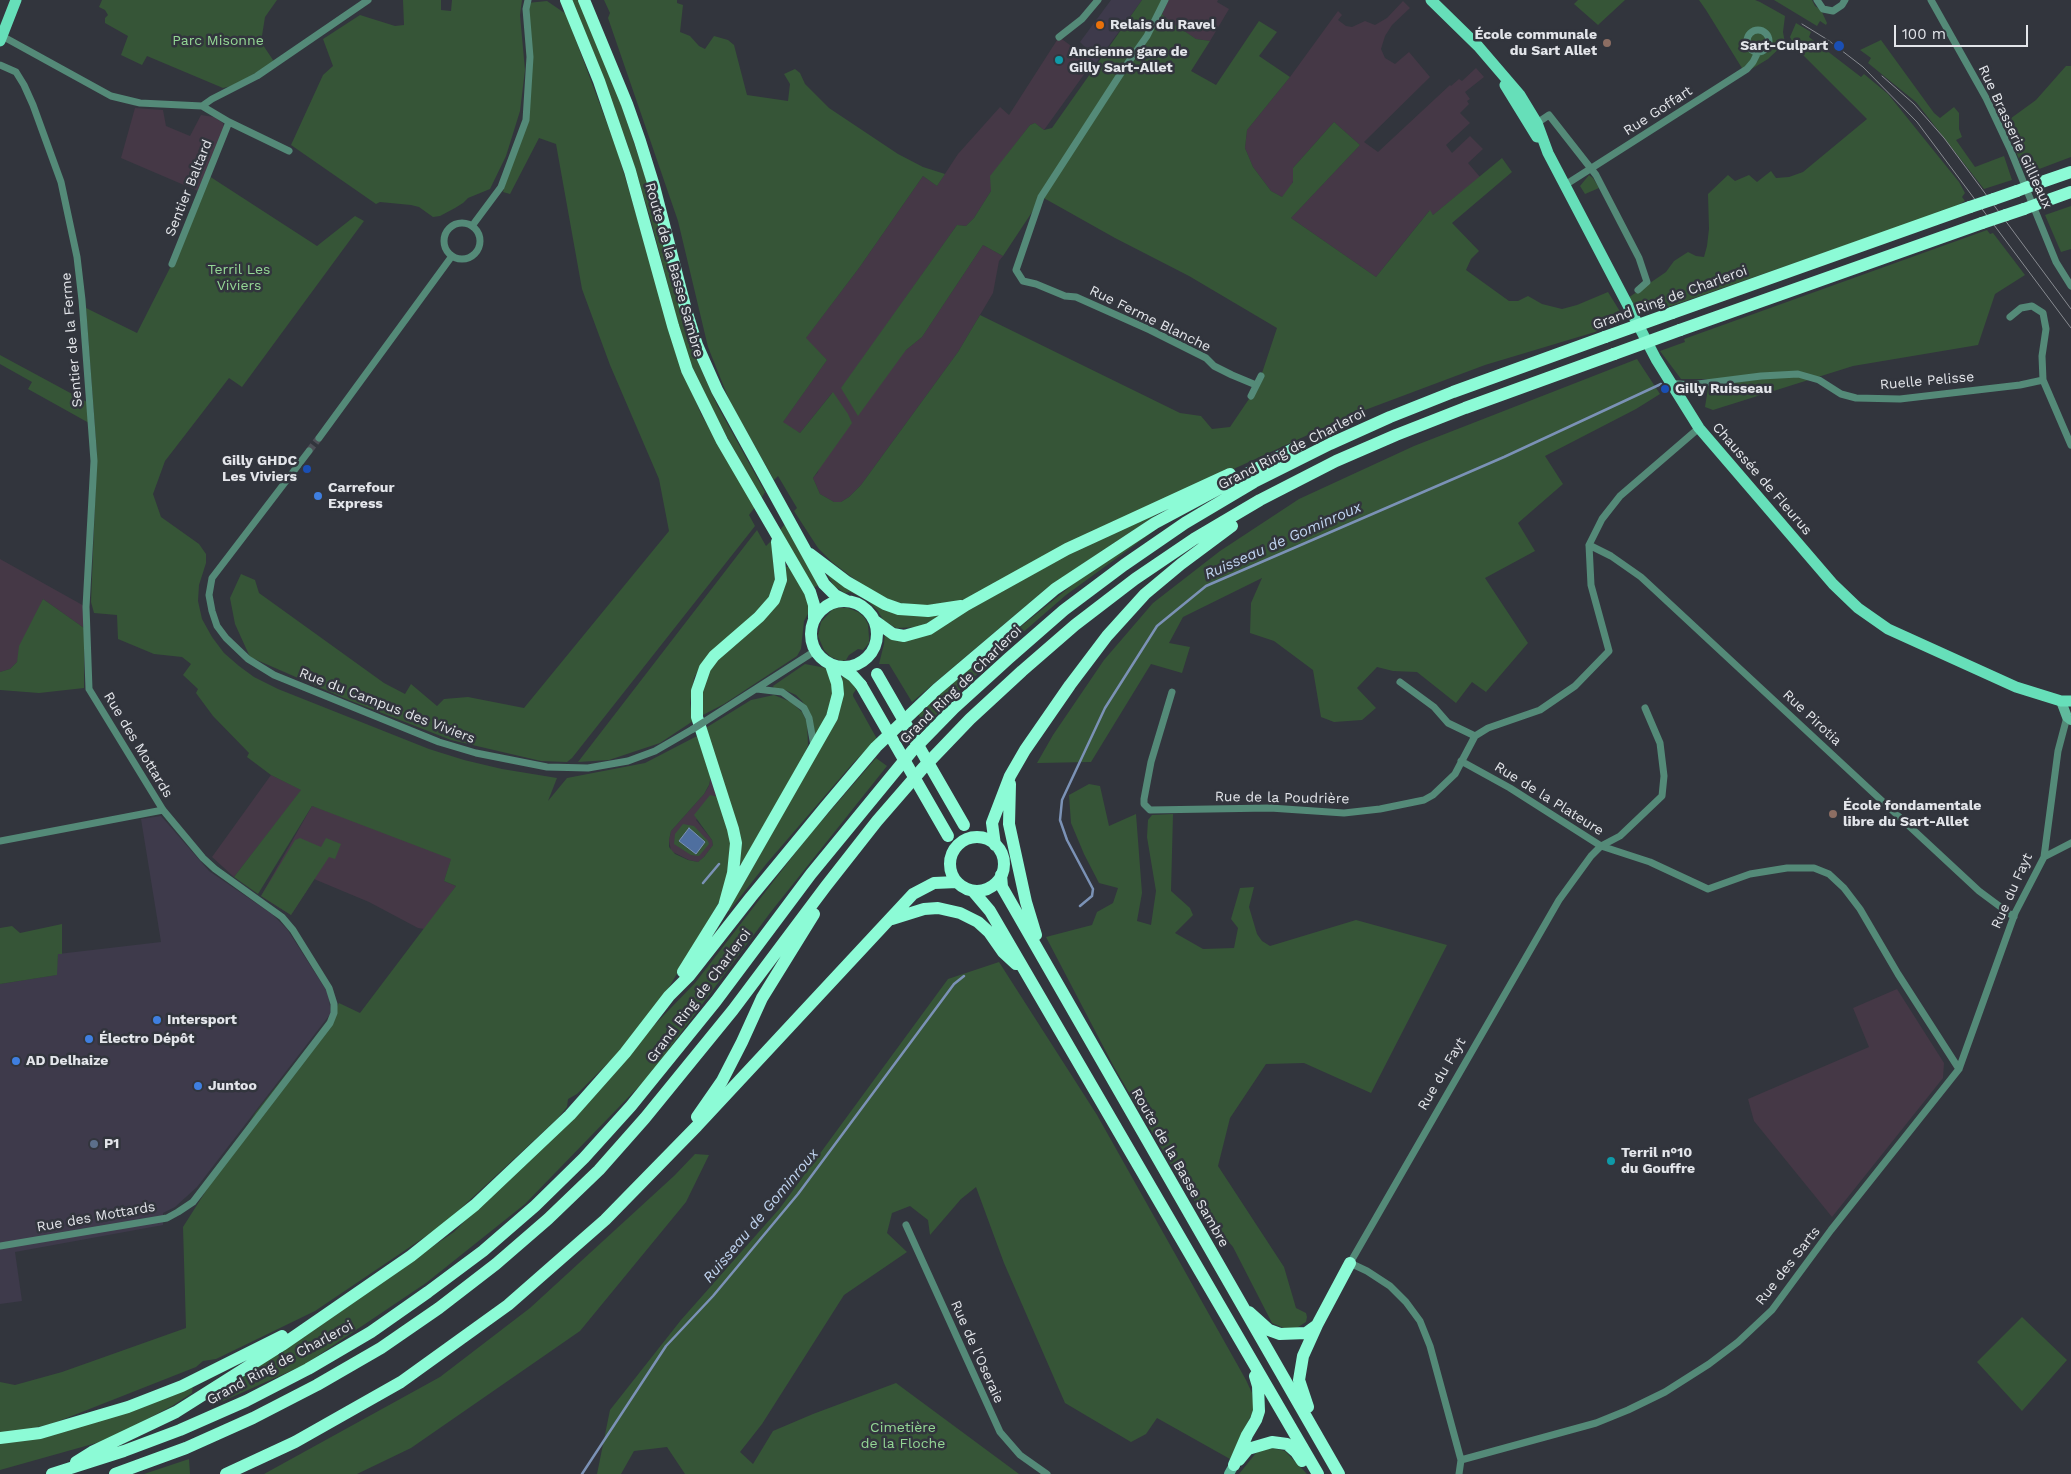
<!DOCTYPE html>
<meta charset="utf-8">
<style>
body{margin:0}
#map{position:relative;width:2071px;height:1474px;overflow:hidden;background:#32353d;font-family:"Work Sans",sans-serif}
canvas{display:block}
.scale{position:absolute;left:1894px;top:25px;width:134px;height:22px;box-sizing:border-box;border:2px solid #e3e5ea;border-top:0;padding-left:6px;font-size:15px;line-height:18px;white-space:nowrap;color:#e3e5ea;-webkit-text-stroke:4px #32353d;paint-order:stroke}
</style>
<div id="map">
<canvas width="2071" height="1474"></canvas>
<div class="scale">100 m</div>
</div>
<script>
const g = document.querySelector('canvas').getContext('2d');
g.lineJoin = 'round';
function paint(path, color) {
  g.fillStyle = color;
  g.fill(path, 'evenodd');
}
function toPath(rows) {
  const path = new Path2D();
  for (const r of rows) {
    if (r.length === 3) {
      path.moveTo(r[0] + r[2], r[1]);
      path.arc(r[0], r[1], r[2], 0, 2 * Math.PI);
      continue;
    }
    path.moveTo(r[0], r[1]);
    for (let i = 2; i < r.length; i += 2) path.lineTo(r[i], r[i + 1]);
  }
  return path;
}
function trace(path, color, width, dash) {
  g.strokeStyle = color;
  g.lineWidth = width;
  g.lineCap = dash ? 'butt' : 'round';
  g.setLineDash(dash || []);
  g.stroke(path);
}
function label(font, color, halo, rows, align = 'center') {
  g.font = font + ' "Work Sans",sans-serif';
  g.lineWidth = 5;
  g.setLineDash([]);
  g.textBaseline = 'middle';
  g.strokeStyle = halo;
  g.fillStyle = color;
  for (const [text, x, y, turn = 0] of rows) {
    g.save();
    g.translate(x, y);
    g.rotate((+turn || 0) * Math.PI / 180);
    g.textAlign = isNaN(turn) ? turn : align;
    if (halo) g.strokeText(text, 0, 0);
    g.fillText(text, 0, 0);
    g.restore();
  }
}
paint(toPath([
 [1111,0,1142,0,1096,63,1085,57,1088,50,1080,42],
 [161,816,209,871,272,914,287,929,328,993,331,1013,197,1187,175,1207,163,1213,163,1225,15,1252,22,1301,0,1304,0,984,56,975,58,954,161,942,141,819]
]), '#3e3a4b');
paint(toPath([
 [1168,0,1218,0,1217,2,1229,9,1210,41,1196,39,1168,20,1162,14],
 [1403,1,1410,8,1392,25,1385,36,1381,49,1385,58,1395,64,1409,52,1430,77,1364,142,1378,152,1450,85,1451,86,1459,79,1462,81,1476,68,1484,77,1465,92,1470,99,1467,101,1469,104,1460,113,1470,123,1446,145,1452,153,1470,136,1483,149,1468,163,1480,177,1433,215,1429,211,1376,277,1291,218,1360,145,1334,122,1293,168,1293,181,1290,189,1282,197,1271,191,1253,167,1245,148,1247,130,1290,77,1338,11,1342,15,1338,20,1346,26,1352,27,1365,21,1375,25,1387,18],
 [1059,37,1093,62,1044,130,1035,123,1030,125,991,176,991,191,974,218,966,226,957,225,842,388,906,350,922,337,983,245,1003,256,999,261,993,293,958,352,861,485,849,497,841,502,834,502,820,494,813,478,818,472,832,393,800,433,782,423,827,360,805,339,859,268,923,176,937,186,958,154,1000,107,1009,115],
 [135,108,163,110,166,126,190,136,201,115,214,117,223,123,225,132,198,191,121,158],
 [0,559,86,607,84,628,43,599,17,662,10,669,0,672],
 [271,775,302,790,234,877,212,857],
 [711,776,719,797,696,820,712,840,713,845,704,857,698,862,689,860,671,851,669,840,671,831,704,794,709,786],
 [312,806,453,854,444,881,456,886,425,929,418,928,369,902,314,879,291,915,261,896],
 [1897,989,1944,1063,1943,1078,1832,1217,1754,1121,1748,1099,1869,1047,1853,1008]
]), '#453846');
paint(toPath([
 [102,0,277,0,265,17,261,42,273,60,272,63,236,85,223,88,147,56,142,65,121,55,128,36,105,23,105,18,108,15,105,10,99,7],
 [403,0,441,0,441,10,451,11,452,0,522,0,520,15,525,70,520,111,506,156,490,189,468,198,463,203,455,208,440,216,433,217,419,207,411,205,380,202,376,204,291,145,323,75,333,66,323,39,360,15,395,26,404,25],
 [571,0,579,0,616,89,660,221,697,360,717,405,765,492,761,499,704,395,687,357,650,217,627,143],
 [604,0,677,0,677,3,683,5,680,32,690,36,699,46,705,49,714,36,728,40,734,45,747,95,788,101,790,84,784,74,795,69,800,73,805,84,829,108,898,154,923,167,945,174,937,186,923,176,859,268,806,338,827,360,783,422,800,433,833,392,848,414,852,423,813,478,820,494,834,502,841,502,849,497,861,485,958,352,980,315,1180,413,1201,416,1212,429,1230,427,1251,396,1261,376,1277,328,1189,276,1115,238,1042,197,1003,256,983,245,922,337,906,350,858,416,841,388,957,225,966,226,974,218,991,191,990,176,1030,125,1035,123,1044,130,1052,128,1142,0,1168,0,1162,14,1168,20,1196,39,1210,41,1191,71,1216,85,1259,21,1277,32,1259,56,1290,77,1247,130,1245,148,1253,167,1271,191,1282,197,1293,182,1293,168,1334,122,1360,145,1291,218,1376,277,1430,210,1433,215,1502,158,1512,172,1452,223,1479,251,1471,259,1466,270,1509,301,1518,301,1528,296,1542,304,1562,309,1577,305,1608,292,1624,318,1600,327,1601,329,1595,332,1485,365,1349,416,1214,478,993,586,954,604,925,606,898,603,870,591,832,562,818,548,794,511,797,508,778,476,774,480,730,402,708,347,678,221,608,18,610,13],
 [1578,0,1625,0,1598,25,1574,4],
 [1699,0,1755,0,1760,2,1785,16,1783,32,1785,43,1768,59,1745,73,1706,10],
 [1774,0,1812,0,1815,6,1821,10,1827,23,1826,25,1820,21,1817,26],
 [547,1,566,14,617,150,682,369,701,414,755,507,749,515,755,526,572,758,567,762,541,761,451,740,346,699,250,657,235,624,230,598,241,574,255,580,259,593,384,683,405,694,411,684,437,706,444,699,468,697,524,708,669,531,659,479,610,365,582,289,556,144,539,138,510,194,503,192,527,105,527,3],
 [1796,23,1811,32,1809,37,1861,77,1864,74,1888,94,1959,182,1965,193,1962,197,1965,201,1953,208,1668,307,1666,304,1637,314,1628,298,1666,272,1674,261,1688,252,1696,256,1704,257,1707,246,1709,229,1708,194,1728,175,1735,181,1749,175,1757,182,1771,171,1776,178,1789,177,1803,172,1867,119,1795,47,1790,37],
 [1881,40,1934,113,1940,118,1954,107,1959,113,1959,129,1962,137,1956,140,1975,167,2004,156,2012,180,1984,189,1916,102,1868,63,1871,58,1860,50],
 [2066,66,2071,66,2071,157,2026,174,2003,124,2036,100],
 [1589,175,1593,178,1599,188,1585,194,1580,186],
 [209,176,317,246,355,216,364,221,242,387,229,378,165,461,153,494,161,517,199,544,206,554,206,563,199,585,198,601,202,619,212,637,224,653,239,666,254,677,278,689,429,749,464,760,502,769,557,778,548,801,567,778,645,763,697,736,711,776,709,785,704,794,671,831,669,840,669,847,675,854,688,860,698,862,704,857,713,845,712,840,694,815,710,795,719,797,730,833,730,855,726,886,719,902,668,989,626,1045,577,1094,568,1099,567,1107,558,1118,444,1224,315,1311,216,1359,203,1361,196,1367,54,1423,0,1436,0,1382,15,1385,62,1372,186,1328,183,1227,256,1112,329,1020,339,1003,360,1013,456,886,444,881,451,859,312,806,258,894,234,877,301,790,271,775,247,757,249,753,213,716,196,693,198,689,183,675,191,664,182,657,154,654,118,639,117,615,94,613,91,602,97,455,86,308,137,333,172,264],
 [2071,206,2071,249,2061,252,2045,215],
 [1987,230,1990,234,1993,233,2025,275,1995,294,1978,345,1853,366,1713,410,1705,407,1708,388,1707,379,1681,379,1660,351,1685,342,1684,339],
 [0,355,87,402,89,423,28,389,32,382,0,364],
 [1637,359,1660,394,1636,409,1545,456,1563,484,1518,523,1535,551,1485,578,1528,643,1486,692,1472,682,1456,703,1417,672,1393,671,1377,667,1357,688,1376,708,1362,720,1334,722,1321,717,1313,670,1274,641,1250,633,1251,603,1262,578,1183,617,1169,643,1190,647,1182,673,1151,664,1091,762,1037,763,1053,735,1104,660,1153,603,1220,551,1299,499,1414,446],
 [1162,511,1048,587,912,702,889,664,879,664,884,644,885,632,898,638,1074,550],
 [785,524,821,584,813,588,778,532],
 [1158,528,1066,595,1028,628,949,700,926,727,918,714,966,671,1087,573],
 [757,530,766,546,771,541,775,580,768,600,702,664,694,678,690,703,693,721,660,743,609,760,578,762],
 [786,567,790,567,809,602,809,612,804,621,801,649,797,656,724,704,701,716,703,680,711,664,755,625],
 [830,574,877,602,950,610,920,627,896,628,883,620,878,611,867,600,850,592,845,593,834,586,828,576],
 [43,599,84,628,84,688,39,693,0,690,0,672,10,669,17,662,19,646],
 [838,608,848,608,858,612,864,617,868,624,869,638,869,643,863,650,858,649,849,655,846,660,841,661,831,657,824,650,818,636,821,622,832,610],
 [805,664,826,668,832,677,834,698,816,737,811,716,802,701,796,695,785,690,774,688,773,686],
 [844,676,857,688,853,694,853,696,877,739,854,762,767,863,729,911,726,911,744,883,808,769,842,691,842,677],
 [774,695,791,702,802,712,807,722,808,745,805,753,741,865,739,863,704,729,751,700],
 [876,758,887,766,770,913,649,1076,525,1204,426,1283,304,1365,212,1406,213,1395,454,1232,695,983,806,839],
 [1089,784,1100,786,1109,826,1136,814,1142,893,1137,921,1151,925,1156,891,1147,837,1148,820,1152,815,1173,814,1171,891,1190,908,1193,915,1175,933,1203,949,1234,948,1238,928,1231,919,1240,888,1254,887,1249,907,1257,934,1262,941,1270,946,1356,920,1447,945,1371,1093,1304,1063,1266,1064,1230,1118,1218,1166,1284,1267,1296,1308,1306,1313,1307,1317,1306,1322,1295,1329,1284,1328,1272,1323,1233,1247,1187,1192,1114,1067,1046,937,1092,925,1097,912,1113,903,1118,888,1099,883,1084,854,1071,823,1069,795],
 [683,824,694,826,708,841,709,844,699,856,691,855,674,844,675,834],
 [300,838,321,847,326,838,341,844,335,859,329,857,291,915,261,896,295,840],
 [62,924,62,954,58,954,57,975,0,984,0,928,12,926,20,933],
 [999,962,1097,1115,1246,1380,1252,1393,1254,1409,1230,1459,1157,1418,1146,1434,1131,1442,1065,1403,1004,1263,976,1187,961,1199,930,1235,928,1220,910,1206,892,1213,887,1233,907,1252,844,1295,762,1424,740,1452,753,1464,773,1431,813,1414,896,1383,1019,1474,685,1474,667,1447,634,1451,621,1474,597,1474,610,1410,681,1320,780,1208,948,979],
 [695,1154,709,1155,686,1202,580,1331,411,1448,357,1474,264,1474,440,1377,530,1308,675,1175],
 [2022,1317,2067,1360,2022,1411,1977,1362],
 [193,1385,192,1393,172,1406,107,1440,0,1470,0,1442],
 [1268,1447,1285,1451,1307,1474,1239,1474,1256,1453],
 [189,1459,190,1474,144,1474]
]), '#365537');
const water = toPath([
 [689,828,705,842,696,854,679,841,689,828]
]);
paint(water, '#4f6f9f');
trace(water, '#7b92b6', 1);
trace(toPath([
 [703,883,719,864],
 [1080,906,1092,896,1093,889,1067,840,1060,820,1062,800,1105,708,1157,626,1206,586,1504,457,1661,384],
 [582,1474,666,1346,713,1296,798,1194,954,984,964,976]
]), '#7b92b6', 2.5);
trace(toPath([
 [309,451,319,438]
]), '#4d4f57', 7, [7, 3.5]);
trace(toPath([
 [1165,0,1147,36,1125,67,1041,197,1016,270,1023,281,1036,284,1065,296,1076,297,1150,330,1206,358,1214,366,1232,375,1256,385],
 [1817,0,1823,9,1833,11,1842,5,1845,0],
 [1931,0,1986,98,2010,149,2056,262,2071,286],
 [1758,41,11],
 [2,36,111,96,140,103,202,106,229,122,289,151],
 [1059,37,1082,19,1098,0],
 [0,65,16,72,24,85,33,105,61,182,77,257,82,300,94,461,86,607,89,689,163,810,203,858,215,869,282,917,293,930,329,988,334,1004,334,1013,330,1023,193,1202,178,1212,167,1218,0,1246],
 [202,106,212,99,257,76,368,0],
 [1537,123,1549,115,1596,175,1639,258,1647,282,1638,290],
 [1565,185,1747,69,1753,62,1758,52],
 [462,241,18],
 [472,226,501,187,526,120,530,57,526,9,528,0],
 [172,264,229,122],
 [2010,317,2021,308,2032,306,2043,313,2046,329,2042,356,2043,380,2071,445],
 [1670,383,1690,385,1761,376,1798,374,1819,380,1841,394,1856,398,1900,399,2020,385,2043,380],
 [1251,396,1261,376],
 [319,438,452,256],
 [309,451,212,578,209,595,212,611,217,626,226,638,248,659,274,675,439,742,476,753,547,767,588,768,628,761,655,751,693,729],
 [1589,545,1611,556,1641,577,1979,891,2014,917],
 [1400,682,1434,707,1448,723,1475,736],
 [757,689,782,692,804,708,809,718,814,746],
 [1172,692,1151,762,1144,799,1144,804,1150,810,1270,808,1344,813,1380,809,1424,800,1433,795,1455,774,1475,736],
 [704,722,815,651],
 [1475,736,1488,728,1540,710,1575,686,1609,651,1591,585,1589,545,1602,519,1620,496,1699,428],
 [1461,761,1510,788,1601,846,1650,862,1708,889,1750,874,1787,868,1814,868,1829,874,1844,888,1860,909,1898,974,1959,1069],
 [0,841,163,810],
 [2044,857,2071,843],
 [906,1225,1000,1432,1020,1455,1047,1474],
 [1461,1460,1430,1346,1420,1321,1406,1302,1390,1286,1367,1271,1350,1263,1559,900,1591,856,1601,846,1620,836,1662,796,1664,776,1660,743,1645,708],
 [1459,1474,1461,1460,1596,1423,1628,1410,1665,1392,1709,1364,1738,1342,1772,1310,1831,1230,1959,1069,2015,913,2044,857,2058,751,2067,717]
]), '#548a78', 7);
trace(toPath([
 [2061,701,2067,717,2071,720],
 [1229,1474,1234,1465]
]), '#60ba9d', 10);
trace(toPath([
 [1431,0,1478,46,1520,95,1537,123,1548,153,1656,359,1699,428,1833,584,1858,608,1888,629,2016,687,2061,701,2071,701],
 [0,41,16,0],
 [1505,85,1537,137]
]), '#66dfb9', 11);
trace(toPath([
 [566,0,599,81,630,171,673,326,687,370,722,441,810,592,814,605,814,618],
 [584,0,627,104,640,141,654,186,686,310,697,345,717,390,824,584,835,595,847,601],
 [2033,185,2071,172],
 [1994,199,2017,191],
 [2040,203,2071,192],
 [2006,215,2024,209],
 [1672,313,1970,207],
 [1680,330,1982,223],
 [810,554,847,582,885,604,899,609,914,610,928,611,961,606],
 [844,634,33],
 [875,621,893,634,904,636,929,629,966,605,1067,549,1230,474],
 [841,668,853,676,861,685],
 [1010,784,1009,824,1026,902,1036,935],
 [977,864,27],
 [995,845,992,823,1010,776,1025,750,1070,685,1107,636,1145,594,1181,564,1232,526],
 [1001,875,1002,887,1339,1474],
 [973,891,990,911,1318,1474],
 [724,906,733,873,736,843,733,829,697,717,697,691,705,668,714,656,759,617,774,600,781,580,777,542],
 [892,919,924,909,938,908,960,913,978,922,989,932,1003,952,1016,964],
 [683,972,724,906,832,717,838,694,837,683,831,665],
 [697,1117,722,1081,742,1042,762,998,814,914],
 [1249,1312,1269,1330,1280,1334,1306,1333,1317,1325],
 [1308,1407,1299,1380,1303,1356,1317,1325,1350,1263],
 [0,1438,40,1433,128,1407,182,1386,282,1336],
 [1239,1460,1248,1449,1272,1442,1287,1444,1296,1452,1302,1461],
 [76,1462,92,1452,176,1412,282,1345,411,1256,475,1205,570,1115,625,1053,669,996,689,976,751,897,826,806,876,747,937,689,1055,589,1155,523,1297,447],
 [1234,1465,1247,1435,1256,1420,1259,1411,1258,1386,1255,1376],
 [52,1474,124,1451,180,1430,246,1401,308,1369,371,1332,428,1292,483,1251,535,1206,584,1158,631,1106,716,1001,811,874,912,751,954,708,1009,658,1064,610,1124,565,1185,523,1254,482,1330,444,1390,417,1453,392,1605,337],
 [115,1474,186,1448,253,1418,317,1385,381,1348,439,1308,496,1264,548,1219,599,1170,645,1118,733,1010,826,886,877,821,923,768,970,719,1022,671,1075,625,1135,579,1194,539,1260,500,1336,461,1396,435,1465,408,1614,354],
 [226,1474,295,1442,401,1382,508,1305,605,1220,697,1126,913,894,934,883,957,882]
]), '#8cfbd6', 12);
trace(toPath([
 [1802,24,1828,40,1863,67,1917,122,2071,328],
 [1882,76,1914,104,1944,138,2071,309]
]), '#888b91', 1);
trace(toPath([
 [693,729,704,722]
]), '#548a78', 7);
trace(toPath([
 [2017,191,2033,185],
 [1970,207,1994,199],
 [2024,209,2040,203],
 [1982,223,2006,215],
 [1605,337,1672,313],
 [1614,354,1680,330],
 [877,674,964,825],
 [861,685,948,836]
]), '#8cfbd6', 12);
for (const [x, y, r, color] of [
 [1100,25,5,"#e8710a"],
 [1607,43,5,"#8d6e63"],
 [1839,46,6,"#1a4fb4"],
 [1059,60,5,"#0f9aa8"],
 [1665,389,5,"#1a4fb4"],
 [307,469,5,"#1a4fb4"],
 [318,496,5,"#3f7fe0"],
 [1833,814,5,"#8d6e63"],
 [157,1020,5,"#3f7fe0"],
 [89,1039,5,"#3f7fe0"],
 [16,1061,5,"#3f7fe0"],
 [198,1086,5,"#3f7fe0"],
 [94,1144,5,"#5c6f8a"],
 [1611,1161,5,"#0f9aa8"]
]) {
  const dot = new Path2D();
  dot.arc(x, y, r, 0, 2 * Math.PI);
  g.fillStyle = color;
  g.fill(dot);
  trace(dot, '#32353d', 2);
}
label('bold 14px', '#e3e5ea', '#32353d', [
 ["Relais du Ravel",1110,25],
 ["École communale",1597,35,"right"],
 ["du Sart Allet",1597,51,"right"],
 ["Sart-Culpart",1828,46,"right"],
 ["Ancienne gare de",1069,52],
 ["Gilly Sart-Allet",1069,68],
 ["Gilly Ruisseau",1675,389],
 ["Gilly GHDC",297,461,"right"],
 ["Les Viviers",297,477,"right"],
 ["Carrefour",328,488],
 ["Express",328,504],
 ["École fondamentale",1843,806],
 ["libre du Sart-Allet",1843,822],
 ["Intersport",167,1020],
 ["Électro Dépôt",99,1039],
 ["AD Delhaize",26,1061],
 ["Juntoo",208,1086],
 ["P1",104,1144],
 ["Terril n°10",1621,1153],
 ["du Gouffre",1621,1169]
], 'left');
label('14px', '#94d795', '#32353d', [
 ["Parc Misonne",218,41],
 ["Terril Les",239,270],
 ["Viviers",239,286],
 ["Cimetière",903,1428],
 ["de la Floche",903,1444]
]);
label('14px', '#e3e5ea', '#32353d', [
 ["Rue Goffart",1658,111,-33],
 ["Rue Brasserie Gillieaux",2015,137,65],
 ["Sentier Baltard",189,188,-68],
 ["Route de la Basse Sambre",674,270,74],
 ["Grand Ring de Charleroi",1670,298,-20],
 ["Rue Ferme Blanche",1150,319,26],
 ["Sentier de la Ferme",72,340,-95],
 ["Ruelle Pelisse",1927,381,-5],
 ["Grand Ring de Charleroi",1292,449,-27],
 ["Chaussée de Fleurus",1762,479,49],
 ["Grand Ring de Charleroi",961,685,-44],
 ["Rue du Campus des Viviers",387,706,21],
 ["Rue Pirotia",1812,718,43],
 ["Rue des Mottards",138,745,59],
 ["Rue de la Poudrière",1282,798,1],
 ["Rue de la Plateure",1549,799,32],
 ["Rue du Fayt",2012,891,-66],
 ["Grand Ring de Charleroi",699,996,-53],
 ["Rue du Fayt",1442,1074,-60],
 ["Route de la Basse Sambre",1180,1168,60],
 ["Rue des Mottards",96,1217,-10],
 ["Rue des Sarts",1788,1266,-52],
 ["Rue de l'Oseraie",977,1352,66],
 ["Grand Ring de Charleroi",280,1363,-28]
]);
label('italic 15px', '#c1d5f1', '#32353d', [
 ["Ruisseau de Gominroux",1283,541,-24],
 ["Ruisseau de Gominroux",761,1216,-50]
]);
</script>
